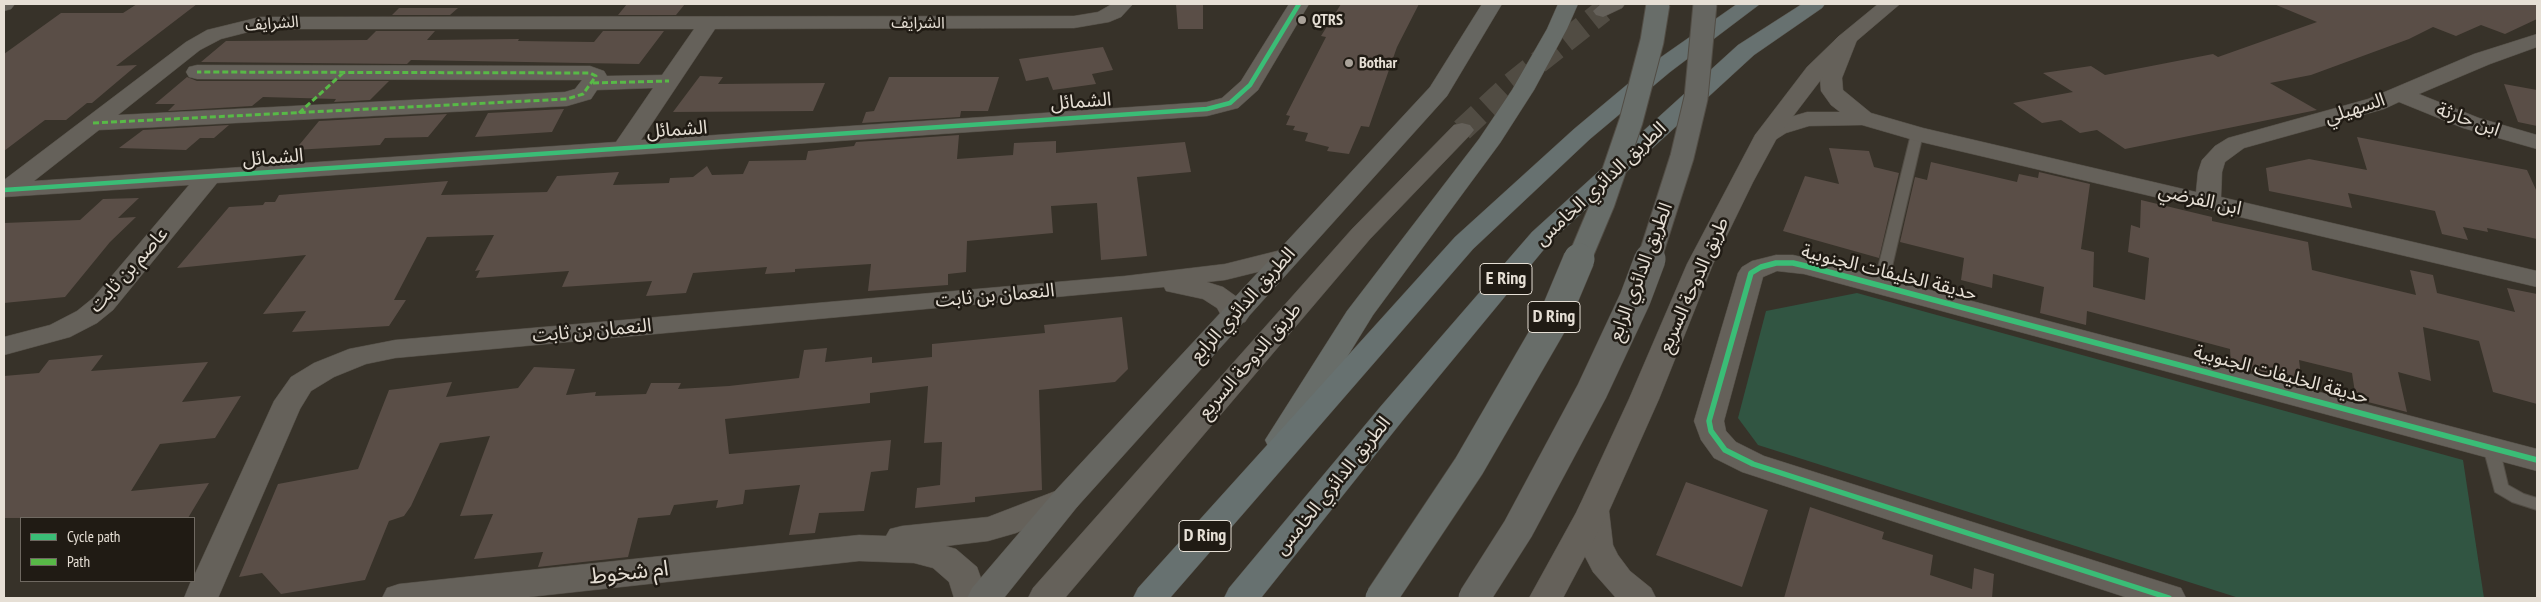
<!DOCTYPE html>
<meta charset="utf-8">
<style>
body{margin:0}
#map{position:relative;width:2541px;height:602px;overflow:hidden;background:#373229;font-family:"PT Sans Narrow",sans-serif}
canvas{display:block}
.frame{position:absolute;inset:0;border:5px solid #e6dfd5;pointer-events:none}
.legend{position:absolute;left:20px;top:517px;width:175px;height:65px;box-sizing:border-box;background:#201b14;border:1px solid #6f6961;margin:0;padding:6px 9px;list-style:none;font-size:15px;color:#e6dfd5}
.legend li{display:flex;align-items:center;gap:10px;height:25px}
.legend b{width:25px;border:1px solid #6f6961}
</style>
<div id="map">
<canvas width="2541" height="602"></canvas>
<div class="frame"></div>
<ul class="legend">
<li><b style="height:6px;background:#3abd76"></b>Cycle path</li>
<li><b style="height:6px;background:#58b947"></b>Path</li>
</ul>
</div>
<script>
const g = document.querySelector('canvas').getContext('2d');
g.lineJoin = 'round';
function paint(path, color) {
  g.fillStyle = color;
  g.fill(path, 'evenodd');
}
function toPath(rows) {
  const path = new Path2D();
  for (const r of rows) {
    path.moveTo(r[0], r[1]);
    for (let i = 2; i < r.length; i += 2) path.lineTo(r[i], r[i + 1]);
  }
  return path;
}
function trace(path, color, width, dash) {
  g.strokeStyle = color;
  g.lineWidth = width;
  g.lineCap = dash ? 'butt' : 'round';
  g.setLineDash(dash || []);
  g.stroke(path);
}
function label(font, color, halo, rows, align = 'center') {
  g.font = font + ' "PT Sans Narrow","Noto Sans Arabic",sans-serif';
  g.lineWidth = 5;
  g.setLineDash([]);
  g.textBaseline = 'middle';
  g.strokeStyle = halo;
  g.fillStyle = color;
  for (const [text, x, y, turn = 0] of rows) {
    g.save();
    g.translate(x, y);
    g.rotate((+turn || 0) * Math.PI / 180);
    g.textAlign = isNaN(turn) ? turn : align;
    if (halo) g.strokeText(text, 0, 0);
    g.fillText(text, 0, 0);
    g.restore();
  }
}
paint(toPath([
 [1857,293,2463,460,2484,598,2239,598,1758,445,1738,418,1766,311]
]), '#315542');
paint(toPath([
 [137,4,197,4,116,66,137,65,92,103,87,103,66,120,45,120,4,151,4,54,61,13,123,13],
 [627,4,685,4,676,15,618,15],
 [1176,4,1203,4,1203,29,1178,29],
 [1341,4,1419,4,1397,47,1369,127,1361,126,1349,154,1327,151,1329,147,1305,141,1308,133,1293,130,1295,126,1286,125,1290,116,1286,115,1326,37,1321,36],
 [2274,4,2537,4,2537,19,2505,34,2481,25,2456,36,2433,27,2409,39,2311,75,2270,83,2317,110,2125,149,2097,130,2080,133,2061,120,2042,123,2013,103,2073,92,2043,73,2091,66,2105,75,2213,54,2218,57,2317,22],
 [399,8,458,8,450,15,392,15],
 [376,31,435,31,427,40,519,39,518,41,594,42,603,31,664,31,639,64,411,60,407,64,201,62,226,41,367,40],
 [1103,47,1113,70,1092,74,1096,84,1053,90,1048,77,1026,81,1019,59],
 [700,76,723,77,718,84,825,83,813,111,673,112],
 [187,77,197,81,389,81,370,100,334,102,336,99,263,97,252,106,168,111,175,104,155,104],
 [889,77,999,77,988,111,961,111,960,117,862,123,866,112,874,111],
 [2504,84,2537,90,2537,126,2518,122],
 [564,109,552,132,475,137,488,113],
 [447,114,428,137,385,138,380,145,295,150,319,121],
 [229,125,214,138,200,138,186,150,119,148,143,130],
 [959,135,957,159,1013,155,1014,143,1056,141,1056,153,1185,142,1191,172,1137,177,1147,256,1101,260,1097,203,1051,206,1053,233,967,241,966,272,948,274,948,285,868,291,871,264,795,269,795,272,765,274,767,267,693,273,686,293,646,296,652,281,562,287,569,271,476,278,480,270,475,271,494,235,427,237,394,300,406,300,389,326,292,332,306,311,263,314,306,255,177,268,229,207,263,205,265,202,275,202,279,195,448,181,441,195,547,192,557,176,619,172,613,185,669,183,670,178,693,177,707,166,712,175,743,174,749,161,806,160,808,151,854,146,856,142],
 [2357,137,2527,170,2537,192,2537,239,2487,228,2488,232,2463,227,2468,240,2442,234,2435,211,2348,193,2352,208,2269,191,2266,168,2309,159,2367,170],
 [1829,148,1869,151,1874,167,1899,173,1879,258,1783,231,1805,176,1839,184],
 [1931,162,2017,182,2019,174,2038,178,2039,172,2090,184,2081,249,2094,252,2093,287,2145,300,2149,258,2128,252,2131,225,2140,228,2141,200,2212,217,2212,221,2308,242,2312,270,2416,295,2410,270,2433,275,2437,293,2515,312,2507,288,2537,294,2537,404,2493,392,2479,341,2423,327,2431,381,2398,372,2407,412,2356,399,2352,373,2299,360,2302,384,2231,365,2230,349,2087,311,2086,325,2040,313,2044,287,1993,274,1992,288,1961,280,1964,258,1900,242,1915,177,1927,180],
 [139,198,118,218,136,217,110,242,65,297,4,303,4,223,80,220,103,199],
 [1122,317,1128,369,1115,382,1039,390,1042,490,975,497,975,502,915,508,917,488,940,485,942,442,924,443,928,386,870,393,870,403,725,419,729,454,891,440,888,470,871,472,864,511,819,513,815,533,789,535,800,485,745,490,743,504,716,508,718,500,674,505,670,515,638,518,628,557,538,567,543,552,474,559,493,514,460,516,490,436,440,443,411,506,404,516,389,521,365,580,281,594,262,573,239,577,278,484,358,469,389,390,452,382,446,397,518,388,534,367,575,369,566,395,596,392,595,396,646,394,651,383,681,383,678,389,729,386,799,378,804,350,827,348,825,362,872,357,872,363,932,357,932,344,1045,333,1044,325],
 [103,355,91,371,208,362,182,402,241,396,215,438,160,444,131,491,209,483,188,518,4,518,4,376,39,373,49,360],
 [1686,482,1768,510,1742,587,1656,555],
 [1810,507,1884,532,1882,539,1933,555,1930,575,1972,589,1974,568,1994,574,1992,598,1784,598]
]), '#5a4e47');
trace(toPath([
 [1462,130,1510,85,1603,11]
]), '#514c43', 23, [23, 11]);
const service = toPath([
 [1917,130,1923,134,1888,284,1881,288,1874,284,1911,134,1917,130],
 [2491,442,2497,443,2499,447,2508,485,2524,494,2537,498,2537,510,2512,502,2495,492,2483,447,2485,443,2491,442]
]);
const minor = toPath([
 [4,4,15,4,11,9,4,11,4,4],
 [1112,4,1133,4,1121,17,1109,22,1074,28,715,29,641,140,1207,102,1222,98,1241,81,1289,4,1309,4,1258,90,1238,108,1207,116,217,183,113,310,97,323,70,337,4,355,4,337,50,325,77,311,93,298,189,185,4,197,4,180,186,42,207,30,260,17,1074,16,1098,12,1112,4],
 [260,29,694,29,662,75,607,76,604,71,590,66,197,65,189,67,186,72,189,77,197,79,582,80,575,89,565,92,118,115,200,50,221,39,260,29],
 [653,88,616,142,34,181,99,130,567,106,591,99,597,90,653,88],
 [1846,34,1853,36,1857,40,1842,78,1843,90,1871,113,1923,128,2196,192,2198,172,2202,160,2215,146,2228,138,2368,99,2474,54,2537,34,2537,47,2490,64,2419,94,2479,118,2537,135,2537,149,2463,128,2399,102,2384,109,2244,148,2225,162,2222,172,2221,197,2537,271,2537,287,1917,141,1862,125,1809,126,1786,133,1775,140,1767,142,1759,140,1755,135,1770,123,1807,112,1840,112,1831,105,1821,91,1820,78,1835,40,1839,36,1846,34],
 [1285,249,1294,251,1298,257,1294,263,1225,280,1207,282,1223,287,1237,297,1241,303,1249,316,1245,322,1235,325,1225,322,1217,308,1203,299,1166,291,1164,287,395,358,366,364,334,377,311,391,300,409,218,598,184,598,191,581,194,581,194,576,274,401,291,377,314,363,349,349,395,340,1125,276,1225,264,1285,249],
 [1776,255,1793,255,1819,261,2537,449,2537,471,1804,274,1777,271,1763,277,1724,421,1726,431,1736,442,1764,456,2181,588,2186,598,2128,598,1742,472,1714,458,1701,440,1694,421,1738,273,1742,267,1752,261,1776,255],
 [1066,487,1077,491,1082,499,1077,507,1016,533,988,541,946,546,956,549,977,567,988,598,954,598,949,582,933,568,914,563,859,561,520,598,382,598,387,588,399,584,859,535,886,536,890,529,902,526,988,517,1066,487],
 [1593,499,1605,503,1609,511,1613,545,1618,555,1630,571,1651,588,1656,598,1616,598,1593,572,1579,545,1576,527,1577,511,1581,503,1593,499]
]);
const tertiary = toPath([
 [1601,4,1625,4,1622,8,1603,17,1596,15,1593,11,1601,4],
 [1878,4,1900,4,1853,44,1823,77,1778,136,1753,182,1713,264,1659,399,1609,511,1563,598,1529,598,1577,511,1629,399,1687,264,1755,135,1807,67,1839,36,1878,4],
 [1462,123,1470,125,1474,130,1470,135,1370,239,1065,598,1028,598,1033,588,1352,229,1454,125,1462,123]
]);
const secondary = toPath([
 [1482,4,1502,4,1447,96,1077,507,1004,598,967,598,972,588,1055,491,1430,87,1482,4]
]);
const primary = toPath([
 [1558,4,1578,4,1567,29,1534,90,1500,143,1373,315,1291,448,1280,451,1269,448,1265,440,1347,311,1479,139,1512,90,1547,29,1558,4]
]);
const motorway = toPath([
 [1737,4,1760,4,1670,72,1590,139,1473,249,1170,598,1133,598,1138,588,1455,237,1574,129,1654,62,1737,4],
 [1802,4,1825,4,1822,8,1754,55,1550,242,1403,420,1261,598,1224,598,1229,588,1381,406,1532,232,1738,45,1802,4]
]);
trace(service, '#524d45', 2);
trace(minor, '#524d45', 1);
trace(tertiary, '#524d45', 1);
trace(secondary, '#524d45', 1);
trace(primary, '#524d45', 1);
trace(motorway, '#524d45', 1);
paint(service, '#65615a');
paint(minor, '#65615a');
paint(tertiary, '#65615a');
paint(secondary, '#666661');
paint(primary, '#686d69');
paint(motorway, '#677170');
const secondaryBridgeFar1 = toPath([
 [1649,260,1682,157,1696,98,1705,4]
]);
const secondaryBridge = toPath([
 [1474,598,1518,529,1592,391,1635,299,1650,259]
]);
const primaryBridgeFar1 = toPath([
 [1579,260,1603,203,1631,121,1652,41,1658,4]
]);
const primaryBridge = toPath([
 [1381,598,1469,466,1553,321,1579,259]
]);
trace(secondaryBridgeFar1, '#524d45', 25, []);
trace(secondaryBridge, '#524d45', 32, []);
trace(primaryBridgeFar1, '#524d45', 25, []);
trace(primaryBridge, '#524d45', 32, []);
trace(secondaryBridgeFar1, '#666661', 23);
trace(secondaryBridge, '#666661', 31);
trace(primaryBridgeFar1, '#686d69', 23);
trace(primaryBridge, '#686d69', 31);
trace(toPath([
 [593,83,669,81],
 [299,113,343,73],
 [93,123,567,99,583,94,596,76,590,73,197,72]
]), '#58b947', 3, [6, 3]);
trace(toPath([
 [4,190,1207,109,1230,103,1250,85,1299,4]
]), '#3abd76', 4.5);
trace(toPath([
 [2169,598,1753,464,1725,450,1711,431,1709,421,1751,273,1761,267,1776,263,1793,263,1810,267,2537,460]
]), '#3abd76', 5.5);
for (const [x, y, r, color] of [
 [1302,20,5,"#a9a299"],
 [1349,63,5,"#a9a299"]
]) {
  const dot = new Path2D();
  dot.arc(x, y, r, 0, 2 * Math.PI);
  g.fillStyle = color;
  g.fill(dot);
  trace(dot, '#201b14', 2);
}
label('bold 16px', '#e6dfd5', '#201b14', [
 ["QTRS",1312,20],
 ["Bothar",1359,63]
], 'left');
label('16px', '#e6dfd5', '#201b14', [
 ["الشرايف",918,23],
 ["الشرايف",272,24,-4]
]);
for (const [x, y, w] of [
 [1506,279,52],
 [1554,317,52],
 [1205,536,52]
]) {
  const box = new Path2D();
  box.roundRect(x - w / 2, y - 15.5, w, 31, 4);
  g.fillStyle = '#201b14';
  g.fill(box);
  trace(box, '#e6dfd5', 1);
}
label('bold 18px', '#e6dfd5', null, [
 ["E Ring",1506,279],
 ["D Ring",1554,317],
 ["D Ring",1205,536]
]);
label('19px', '#e6dfd5', '#201b14', [
 ["الشمائل",1081,102,-4],
 ["السهيلي",2355,109,-18],
 ["ابن حارثة",2468,120,20],
 ["الشمائل",677,130,-4],
 ["الشمائل",273,158,-4],
 ["الطريق الدائري الخامس",1601,184,-43],
 ["ابن الفرضي",2200,200,13],
 ["عاصم بن ثابت",129,270,-48],
 ["الطريق الدائري الرابع",1641,272,-69],
 ["حديقة الخليفات الجنوبية",1889,273,14],
 ["طريق الدوحة السريع",1694,285,-66],
 ["النعمان بن ثابت",995,296,-5],
 ["الطريق الدائري الرابع",1243,305,-48],
 ["النعمان بن ثابت",592,331,-5],
 ["طريق الدوحة السريع",1250,361,-49],
 ["حديقة الخليفات الجنوبية",2281,375,15],
 ["الطريق الدائري الخامس",1333,486,-51]
]);
label('22px', '#e6dfd5', '#201b14', [
 ["ام شخوط",629,573,-6]
]);
</script>
